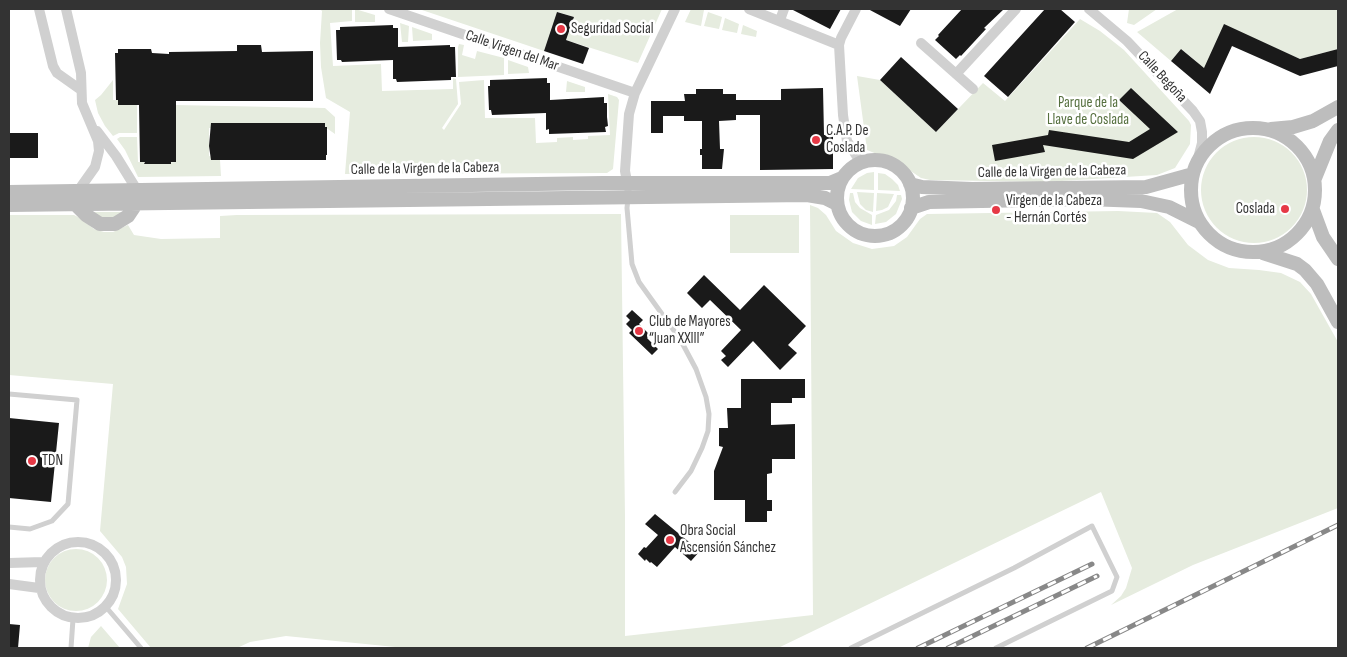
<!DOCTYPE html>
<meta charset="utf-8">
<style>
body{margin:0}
#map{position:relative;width:1347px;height:657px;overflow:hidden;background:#fff;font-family:"Sofia Sans Condensed",sans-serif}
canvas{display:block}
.frame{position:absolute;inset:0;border:10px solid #333;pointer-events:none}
</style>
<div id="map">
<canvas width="1347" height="657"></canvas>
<div class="frame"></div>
</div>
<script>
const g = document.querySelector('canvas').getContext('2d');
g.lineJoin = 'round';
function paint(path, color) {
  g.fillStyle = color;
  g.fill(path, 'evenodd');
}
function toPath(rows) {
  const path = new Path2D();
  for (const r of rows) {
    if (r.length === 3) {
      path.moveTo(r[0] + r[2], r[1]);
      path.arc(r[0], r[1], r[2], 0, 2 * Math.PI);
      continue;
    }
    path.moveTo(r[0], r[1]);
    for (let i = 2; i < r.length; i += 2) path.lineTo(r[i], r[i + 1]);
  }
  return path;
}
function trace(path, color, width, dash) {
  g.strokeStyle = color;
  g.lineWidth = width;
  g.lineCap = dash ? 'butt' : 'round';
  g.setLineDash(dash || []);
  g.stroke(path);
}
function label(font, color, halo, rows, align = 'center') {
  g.font = font + ' "Sofia Sans Condensed",sans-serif';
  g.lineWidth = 5;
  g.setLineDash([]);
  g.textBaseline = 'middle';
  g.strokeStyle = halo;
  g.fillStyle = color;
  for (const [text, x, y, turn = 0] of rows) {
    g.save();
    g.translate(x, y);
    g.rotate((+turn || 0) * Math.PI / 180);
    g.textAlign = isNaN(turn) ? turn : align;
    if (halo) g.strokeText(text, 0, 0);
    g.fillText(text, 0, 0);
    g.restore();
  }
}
paint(toPath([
 [320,9,352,9,352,21,330,23,333,66,381,64,382,91,453,89,453,78,456,79,458,104,442,128,444,130,461,104,459,82,484,80,485,118,535,118,536,143,557,142,557,138,573,137,573,140,588,139,588,136,610,135,608,94,617,97,619,100,613,169,607,173,345,174,350,112,326,98,321,67,320,43,322,11],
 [355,9,375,15,375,22,355,22],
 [419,9,662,9,638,63,566,40,574,17,558,12,544,51],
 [691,9,704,10,701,26,685,22],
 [1129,9,1157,9,1134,25,1127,23],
 [1178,9,1338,9,1338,49,1300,59,1224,25,1202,74,1196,61,1181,49,1171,61,1137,32],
 [708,12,722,17,719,29,704,26],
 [725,18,739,24,737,33,722,30],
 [1080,19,1100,31,1124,50,1189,121,1191,125,1190,144,1175,168,1157,175,1045,182,930,180,921,178,899,163,867,150,857,76,880,80,936,132,983,83,1005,101],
 [400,23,409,26,408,42,402,42],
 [743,25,757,31,756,37,741,34],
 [412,27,432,34,432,40,413,41],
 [459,44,464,45,462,55,475,59,477,51,504,58,504,75,458,77,458,47],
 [508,60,528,67,529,73,508,74],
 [113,80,113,100,118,100,118,105,137,105,137,133,119,133,113,136,105,126,98,113,95,100,101,95],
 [567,81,585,87,585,92,566,92],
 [176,105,325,108,335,117,335,134,325,127,325,123,211,123,211,128,209,128,209,156,220,160,221,176,138,177,125,150,117,139,120,137,137,137,138,162,145,162,144,164,176,162],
 [1254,190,53],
 [874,172,874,190,851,189,858,178,867,173],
 [878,173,885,174,892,179,898,185,900,191,878,190],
 [857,192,874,193,873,212,866,210,860,204],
 [850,193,853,193,855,202,860,208,872,215,872,225,861,221,852,212,849,200],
 [877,193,894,194,888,207,882,210,876,211],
 [897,195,901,195,902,199,896,214,886,222,875,224,876,215,889,210,896,201],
 [810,205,818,208,826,215,836,231,853,243,872,249,894,246,907,237,920,219,927,214,1118,211,1157,213,1170,222,1188,245,1208,260,1229,268,1259,270,1281,273,1300,282,1311,294,1338,342,1338,508,1193,565,1111,605,1121,596,1126,588,1132,568,1101,492,778,648,405,648,286,636,250,642,237,648,151,648,118,609,127,584,126,567,122,557,100,531,113,384,9,375,9,215,74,215,80,218,94,229,104,232,113,232,128,225,134,235,161,239,220,238,220,216,237,215,621,214,625,517,625,636,813,615],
 [94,212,124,212,121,216,103,220],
 [730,215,799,215,799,253,730,253],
 [76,580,31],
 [101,626,120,648,88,648,91,637]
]), '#e6ecdf');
paint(toPath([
 [791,9,841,9,830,29],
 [868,9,911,9,900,26],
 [962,9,1004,9,984,28,986,29,961,56,960,55,956,59,935,40,939,36,938,35],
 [1045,9,1060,9,1075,22,1008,97,984,76],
 [557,12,574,17,566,40,589,48,583,64,544,51],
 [1224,24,1300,59,1338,49,1338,66,1300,76,1232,46,1210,94,1171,61,1181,49,1204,68],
 [393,25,393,28,398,28,398,47,450,45,450,47,455,47,456,77,451,77,451,80,397,82,396,79,393,79,393,60,342,62,341,60,337,60,336,30,340,30,340,27],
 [237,45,261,45,262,52,313,51,313,101,176,101,176,162,171,162,171,164,144,164,145,162,140,162,139,105,118,105,118,100,116,100,115,53,118,53,118,49,151,49,152,53,169,54,169,52,237,51],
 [901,57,958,109,936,132,880,80],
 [547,78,547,83,550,83,550,100,604,97,604,103,607,103,607,117,608,126,605,127,606,132,549,134,549,129,546,130,546,113,492,115,491,110,489,110,488,86,490,86,490,80],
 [823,88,824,135,833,134,833,169,760,170,760,115,736,115,736,120,719,121,720,149,724,149,722,169,702,169,702,155,700,155,700,149,702,149,702,121,684,121,684,116,663,116,663,133,651,133,651,101,685,101,684,94,696,94,696,89,723,89,723,94,736,94,736,100,781,100,781,89],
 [1131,88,1178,132,1133,159,1043,145,1045,152,995,161,992,145,1048,135,1049,130,1129,142,1150,129,1119,100],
 [211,123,325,123,325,127,327,127,327,155,326,155,326,160,211,160,209,146],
 [9,133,38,133,38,158,9,158],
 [704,275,740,310,764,285,806,326,788,345,797,353,780,370,753,341,728,367,721,360,726,356,721,351,741,330,710,300,702,308,687,293],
 [632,310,643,320,639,324,650,335,647,338,658,349,652,355,629,333,632,330,626,324,630,320,626,316],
 [741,379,805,379,805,398,792,398,792,403,771,403,771,425,795,424,795,459,772,459,772,473,767,474,767,500,772,500,772,511,767,511,767,522,745,522,745,500,714,500,714,471,723,447,719,446,719,428,728,428,727,408,741,408],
 [9,418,59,423,51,502,9,498],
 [655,514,700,551,691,561,675,547,657,567,651,562,650,563,646,559,645,561,638,554,644,547,646,548,658,535,645,524],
 [9,624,20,625,18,648,9,648]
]), '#1a1a1a');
trace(toPath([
 [628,198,627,208,632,264,639,282,680,339,696,369,706,397,709,414,708,431,702,448,691,471,675,492],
 [9,394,77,400,68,504,52,521,30,529,9,527],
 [106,607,141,648],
 [71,648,73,619],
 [851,648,1014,568,1092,526,1117,577,1112,591,996,648]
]), '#d0d0d0', 5);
trace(toPath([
 [39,9,53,66,57,73,81,90],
 [66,9,81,73,82,103,98,141,99,151,95,167,78,191],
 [389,9,635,93],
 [749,9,839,45],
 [856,9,841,38,839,45,843,115,846,135,847,141,861,163],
 [1089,9,1127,41,1193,111,1200,121,1202,132,1202,143,1197,162],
 [780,20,784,9],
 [921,43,973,89],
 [956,74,1016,9],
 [97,131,116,156,137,190],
 [628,187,625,171,629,114,635,93,675,9],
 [78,580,38],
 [9,563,43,562],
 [9,584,39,588]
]), '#d0d0d0', 10);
trace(toPath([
 [1253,190,62],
 [1271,129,1293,127,1313,121,1338,107],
 [875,198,38],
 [1315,178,1330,141,1338,130],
 [910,184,922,187,972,189,1146,187,1193,174],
 [9,192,603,183,830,183,842,178],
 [9,205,807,195,825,198,837,204],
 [76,205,86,215,100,224,115,224,128,216,136,204,136,196],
 [911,208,929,202,1087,199,1141,201,1169,207,1199,222],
 [1313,210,1323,237,1338,259],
 [1263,253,1297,264,1305,270,1317,284,1338,322]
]), '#bdbdbd', 14);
const rail = toPath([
 [918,648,1092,564],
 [948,648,1097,576],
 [1087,648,1338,525]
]);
trace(rail, '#888', 5);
trace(rail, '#fff', 3, [9]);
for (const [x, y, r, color] of [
 [561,29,5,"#e63946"],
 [816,140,5,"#e63946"],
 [1285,209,5,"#e63946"],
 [996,210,5,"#e63946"],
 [639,331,5,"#e63946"],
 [32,461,5,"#e63946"],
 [670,540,5,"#e63946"]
]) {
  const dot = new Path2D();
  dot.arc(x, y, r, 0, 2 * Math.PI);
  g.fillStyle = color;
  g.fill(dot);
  trace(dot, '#fff', 2);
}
label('15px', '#333', '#fff', [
 ["Seguridad Social",571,29],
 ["C.A.P. De",826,131],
 ["Coslada",826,148],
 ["Virgen de la Cabeza",1006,201],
 ["- Hernán Cortés",1006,218],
 ["Coslada",1275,209,"right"],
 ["Club de Mayores",649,322],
 ["“Juan XXIII”",649,339],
 ["TDN",42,461],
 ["Obra Social",680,531],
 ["Ascensión Sánchez",680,548]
], 'left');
label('15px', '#333', '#fff', [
 ["Calle Virgen del Mar",512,51,19],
 ["Calle Begoña",1162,77,47],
 ["Calle de la Virgen de la Cabeza",425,169,-1],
 ["Calle de la Virgen de la Cabeza",1052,172,-1]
]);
label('15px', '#56703f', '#fff', [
 ["Parque de la",1088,103],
 ["Llave de Coslada",1088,120]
]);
</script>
